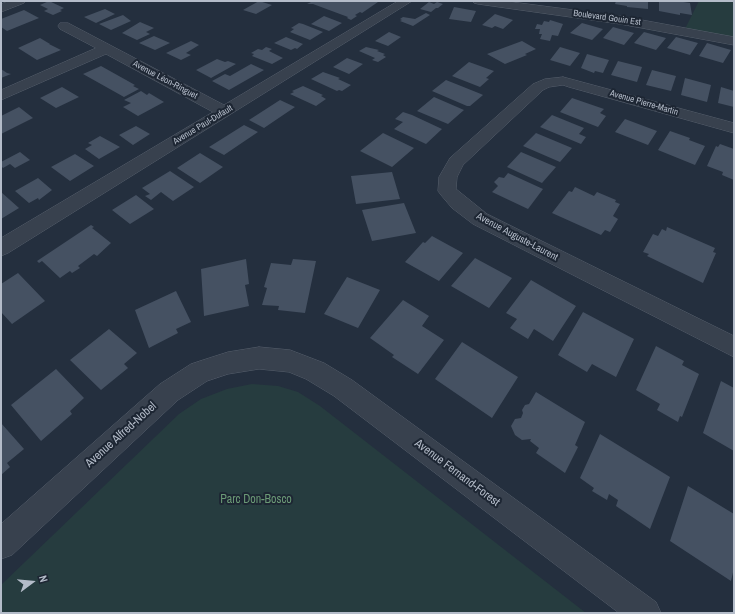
<!DOCTYPE html>
<meta charset="utf-8">
<style>
body{margin:0}
#map{position:relative;width:735px;height:614px;overflow:hidden;background:#242f3e;font-family:"Archivo Narrow",sans-serif}
canvas{display:block}
.frame{position:absolute;inset:0;border:2px solid #b4bcc9;pointer-events:none}
.north{position:absolute;left:12px;top:562px;width:40px;height:40px;-webkit-text-stroke:3px #1d2633;paint-order:stroke;rotate:74deg;font-size:11px;font-weight:700;line-height:16px;text-align:center;color:#b4bcc9}
.north::after{content:'';display:block;margin:auto;width:14px;height:18px;background:#b4bcc9;clip-path:polygon(50% 0,100% 100%,50% 72%,0 100%)}
</style>
<div id="map">
<canvas width="735" height="614"></canvas>
<div class="frame"></div>
<div class="north">N</div>
</div>
<script>
const g = document.querySelector('canvas').getContext('2d');
g.lineJoin = 'round';
function paint(path, color) {
  g.fillStyle = color;
  g.fill(path, 'evenodd');
}
function toPath(rows) {
  const path = new Path2D();
  for (const r of rows) {
    path.moveTo(r[0], r[1]);
    for (let i = 2; i < r.length; i += 2) path.lineTo(r[i], r[i + 1]);
  }
  return path;
}
function trace(path, color, width, dash) {
  g.strokeStyle = color;
  g.lineWidth = width;
  g.lineCap = dash ? 'butt' : 'round';
  g.setLineDash(dash || []);
  g.stroke(path);
}
function label(font, color, halo, rows, align = 'center') {
  g.font = font + ' "Archivo Narrow",sans-serif';
  g.lineWidth = 4;
  g.setLineDash([]);
  g.textBaseline = 'middle';
  g.strokeStyle = halo;
  g.fillStyle = color;
  for (const [text, x, y, turn = 0] of rows) {
    g.save();
    g.translate(x, y);
    g.rotate((+turn || 0) * Math.PI / 180);
    g.textAlign = isNaN(turn) ? turn : align;
    if (halo) g.strokeText(text, 0, 0);
    g.fillText(text, 0, 0);
    g.restore();
  }
}
paint(toPath([
 [699,1,734,1,734,41,684,31],
 [252,384,278,386,298,392,320,406,586,613,1,613,1,585,179,414,201,399,227,389]
]), '#263c3f');
paint(toPath([
 [49,1,64,8,60,10,62,11,53,15,44,11,48,9,40,5],
 [259,1,272,5,256,14,243,10],
 [313,1,375,1,378,2,362,13,360,12,355,15,357,16,351,20,347,18,348,17,313,4,307,4],
 [616,1,648,1,648,9,627,7,627,6,615,4],
 [659,1,677,1,690,3,692,15,680,13,680,15,659,11],
 [429,2,434,4,437,2,443,4,438,8,436,8,431,12,420,9],
 [454,7,476,11,471,22,449,19],
 [105,9,115,14,96,23,84,17],
 [24,10,39,18,7,31,1,27,1,19],
 [426,13,430,15,413,26,400,21,402,20,400,19,403,17,415,19],
 [495,14,513,20,503,29,495,26,492,28,482,25],
 [123,15,131,21,111,30,99,24],
 [324,16,342,23,329,31,311,24],
 [550,20,563,24,558,36,552,35,550,41,540,39,542,34,539,34,540,29,535,29,537,24,542,25,544,21,549,22],
 [140,22,154,28,146,32,150,34,137,40,122,33],
 [299,23,303,24,323,32,310,40,290,32,294,29,291,28],
 [582,23,603,29,592,40,570,33],
 [613,27,634,33,624,45,603,38],
 [389,32,401,37,388,46,375,41],
 [644,32,666,38,656,50,634,43],
 [154,36,170,43,155,50,139,43],
 [286,37,303,44,297,49,295,48,291,50,274,43],
 [676,37,698,43,690,55,667,48],
 [40,38,50,44,49,44,61,50,37,60,18,48],
 [191,41,199,45,186,53,191,55,181,60,166,53],
 [522,41,536,49,525,54,527,55,505,64,487,54],
 [707,43,731,50,723,63,699,56],
 [266,47,272,49,269,51,283,58,272,64,252,56,254,54,251,53,258,49,262,50],
 [366,47,379,50,377,51,385,54,383,55,386,57,378,62,372,60,375,58,359,51],
 [560,47,580,53,570,66,550,60],
 [587,54,609,60,603,73,595,71,594,73,581,68],
 [347,58,363,64,349,74,333,67],
 [217,59,225,62,228,61,236,64,211,78,196,70],
 [618,61,642,67,637,82,611,75],
 [469,62,494,71,486,78,489,79,480,87,452,76],
 [251,64,264,70,229,90,212,81,225,74,230,76],
 [101,66,135,85,133,86,139,89,124,97,83,74],
 [1,69,7,73,11,74,1,78],
 [652,70,676,76,671,91,646,85],
 [323,72,340,78,338,79,351,85,342,91,339,90,337,91,311,79],
 [685,78,711,85,707,102,681,95],
 [446,80,481,94,483,95,470,106,467,106,432,91],
 [303,86,323,95,321,96,326,99,316,106,290,94,294,92,292,91],
 [62,87,79,97,56,108,40,98],
 [721,87,734,91,734,107,718,103],
 [141,91,147,95,149,93,164,102,138,116,123,107,131,103,124,100],
 [434,97,464,110,448,124,417,111],
 [572,98,604,109,600,113,606,116,598,127,560,112],
 [280,100,295,107,264,128,249,120],
 [19,107,33,118,1,134,1,116],
 [403,112,412,115,442,129,426,144,394,129,403,122,395,119],
 [552,115,584,128,579,134,586,137,581,144,540,127],
 [625,119,657,131,648,145,615,132],
 [244,125,258,132,224,155,209,147],
 [136,126,150,134,133,145,119,135],
 [670,131,690,138,689,140,705,146,695,165,658,150],
 [383,133,414,148,392,167,360,151],
 [536,133,572,148,560,162,523,146],
 [100,136,120,147,99,159,85,149,92,145,88,143],
 [720,144,734,149,734,180,722,175,723,172,707,166,716,146,718,147],
 [20,152,30,160,15,168,10,164,3,168,1,166,1,162],
 [521,152,556,167,542,183,507,167],
 [200,153,223,167,200,183,177,168],
 [75,154,94,166,70,181,51,167],
 [170,171,194,187,173,201,161,192,151,200,145,196,150,194,142,188],
 [392,172,400,199,356,204,351,176],
 [508,173,543,189,528,209,492,192,498,186,494,182,499,177,504,178],
 [38,178,52,190,39,200,38,198,29,203,15,191],
 [575,187,594,196,597,192,616,200,615,202,620,204,613,216,618,219,610,232,605,230,601,235,552,213,569,191,572,192],
 [1,192,19,208,1,219],
 [136,195,154,209,130,224,112,210],
 [404,203,416,233,372,241,362,210],
 [91,225,94,227,92,228,111,243,97,256,94,254,78,266,80,268,72,273,70,271,60,278,42,261,39,263,37,261],
 [667,227,715,248,713,252,716,253,703,283,647,256,649,254,643,252,653,234,658,236,662,229,666,231],
 [432,236,463,253,439,281,405,262,423,242,425,243],
 [475,258,512,278,489,308,451,286],
 [246,259,249,284,245,285,249,306,204,316,201,269],
 [293,259,316,261,305,313,278,310,279,306,262,305,267,288,264,287,271,263,291,265],
 [18,273,45,301,12,324,1,312,1,284],
 [347,277,380,290,358,328,324,314],
 [531,280,576,306,553,341,534,329,528,339,510,328,517,319,506,313],
 [176,291,191,322,176,329,178,333,149,348,135,310],
 [403,300,429,316,422,326,444,340,418,374,392,357,394,355,370,338],
 [583,312,634,339,616,377,592,364,587,372,558,355],
 [109,329,137,353,124,364,128,368,101,390,70,360],
 [462,342,518,377,492,418,435,379],
 [656,346,684,361,682,365,699,374,682,417,680,416,678,422,657,410,660,404,636,390],
 [56,369,84,398,70,411,72,414,41,441,11,405],
 [721,381,734,388,734,451,703,433],
 [536,392,585,422,575,445,578,447,565,473,536,453,539,448,530,441,531,439,522,440,515,435,511,426,515,419,521,418,523,413,522,410,525,405,529,404],
 [1,423,24,449,7,463,10,467,1,475],
 [600,434,670,477,650,529,616,506,618,500,609,494,607,500,592,491,594,488,580,478],
 [688,486,734,514,734,568,731,581,670,541]
]), '#455162');
const minor = toPath([
 [9,1,26,1,24,3,1,12,1,4,9,1],
 [398,1,412,1,8,253,1,256,1,238,213,112,106,54,1,100,1,90,96,48,60,29,58,26,60,23,68,23,224,105,398,1],
 [472,1,504,1,620,16,734,37,734,45,620,24,478,4,474,3,472,1],
 [563,77,734,123,734,133,569,87,563,85,549,87,543,90,463,165,457,177,456,189,487,214,734,336,734,357,473,224,452,208,441,195,438,191,439,177,450,158,533,84,545,79,563,77],
 [259,347,290,350,324,363,352,380,656,602,661,613,619,613,334,396,306,379,289,372,259,369,228,374,207,381,178,400,12,555,1,559,1,524,160,384,191,364,200,361,228,352,259,347]
]);
trace(minor, '#565f6c', 1);
paint(minor, '#38414e');
label('9px', '#b4bcc9', '#1d2633', [
 ["Boulevard Gouin Est",607,18,8],
 ["Avenue Léon-Ringuet",165,80,28],
 ["Avenue Pierre-Martin",644,103,16],
 ["Avenue Paul-Dufault",203,125,-31]
]);
label('10px', '#b4bcc9', '#1d2633', [
 ["Avenue Auguste-Laurent",517,237,28]
]);
label('12px', '#b4bcc9', '#1d2633', [
 ["Avenue Alfred-Nobel",121,435,-42],
 ["Avenue Fernand-Forest",457,473,37]
]);
label('12px', '#6b9a76', '#1d2633', [
 ["Parc Don-Bosco",256,500]
]);
</script>
